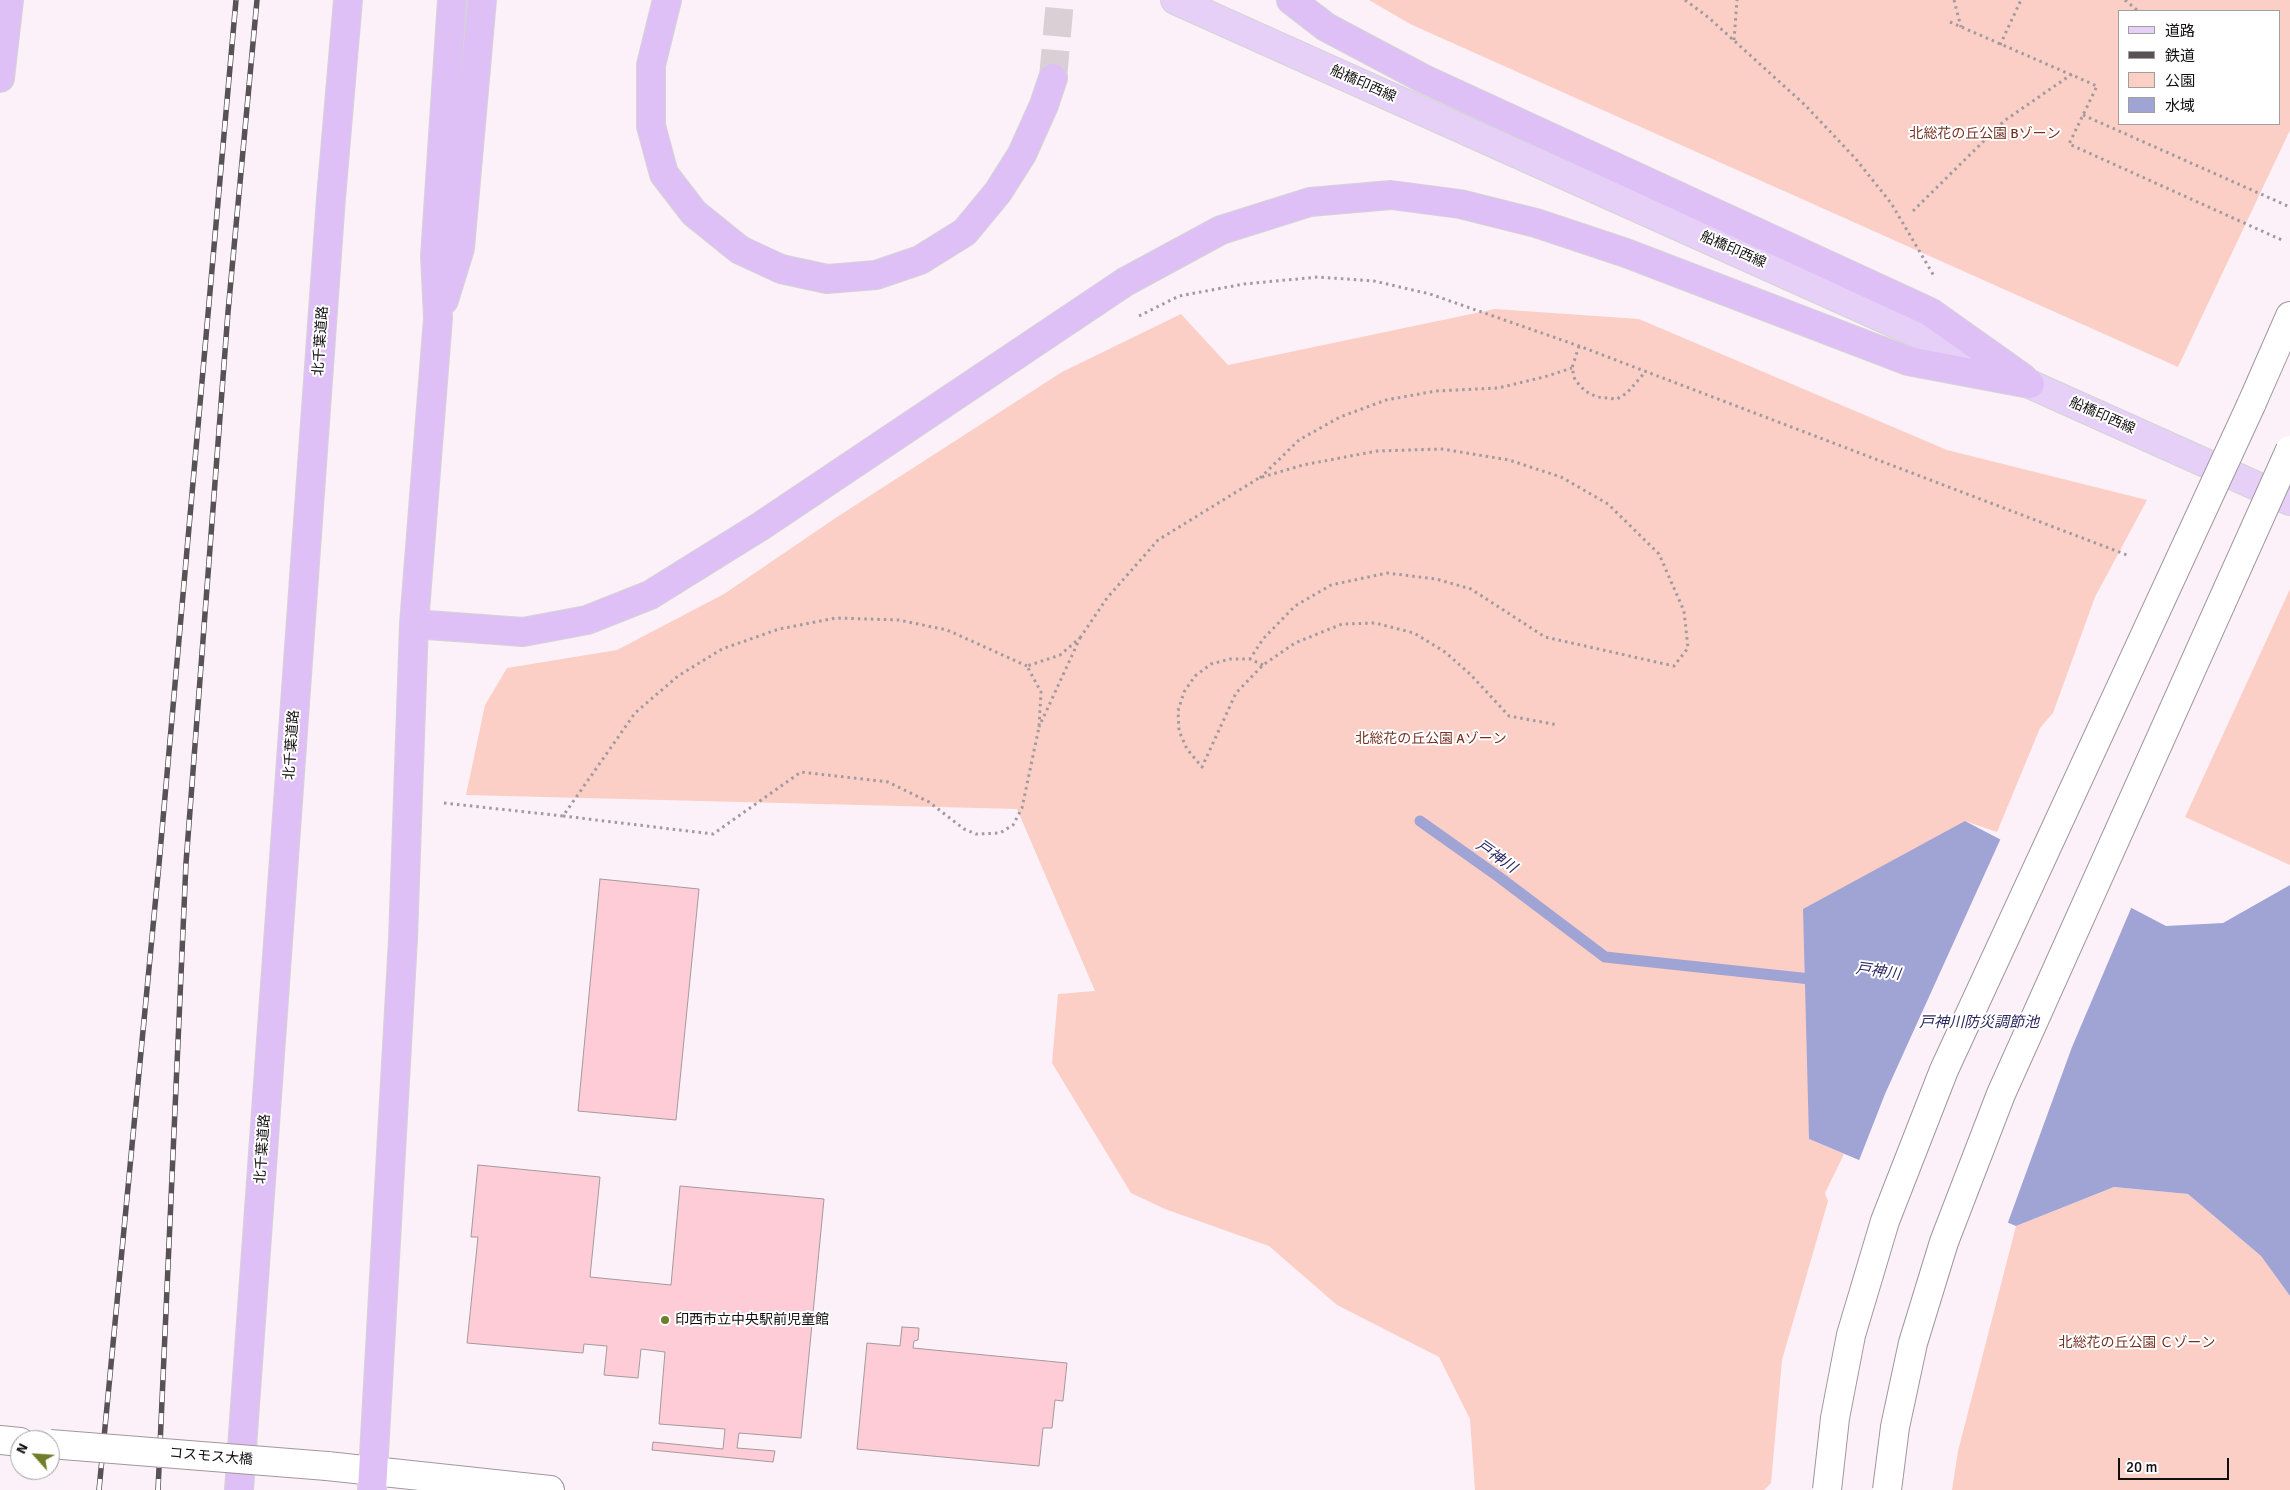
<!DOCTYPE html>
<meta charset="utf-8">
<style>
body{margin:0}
#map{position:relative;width:2290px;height:1490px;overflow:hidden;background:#fcf1f8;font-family:Signika,"Noto Sans JP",sans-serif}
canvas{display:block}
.legend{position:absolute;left:2118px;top:10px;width:162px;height:115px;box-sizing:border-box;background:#fff;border:1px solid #a09fa0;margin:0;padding:6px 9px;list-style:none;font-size:15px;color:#120f11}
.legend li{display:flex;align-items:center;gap:10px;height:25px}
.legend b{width:25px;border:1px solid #a09fa0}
.north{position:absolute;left:10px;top:1430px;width:50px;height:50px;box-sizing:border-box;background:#fff;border:1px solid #a09fa0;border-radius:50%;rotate:296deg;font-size:14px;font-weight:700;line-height:20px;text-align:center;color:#120f11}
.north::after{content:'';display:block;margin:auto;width:18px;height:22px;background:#707d2a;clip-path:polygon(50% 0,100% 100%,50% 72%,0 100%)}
.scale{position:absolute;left:2118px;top:1458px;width:111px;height:22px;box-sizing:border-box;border:2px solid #120f11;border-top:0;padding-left:6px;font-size:15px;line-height:18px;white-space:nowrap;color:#120f11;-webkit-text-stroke:4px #fff;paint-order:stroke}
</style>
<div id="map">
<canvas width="2290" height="1490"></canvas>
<ul class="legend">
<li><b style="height:6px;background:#e6d0f8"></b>道路</li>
<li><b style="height:6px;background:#585256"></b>鉄道</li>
<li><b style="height:14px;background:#fbcfc5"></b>公園</li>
<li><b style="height:14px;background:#a0a4d5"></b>水域</li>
</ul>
<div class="north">N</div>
<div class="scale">20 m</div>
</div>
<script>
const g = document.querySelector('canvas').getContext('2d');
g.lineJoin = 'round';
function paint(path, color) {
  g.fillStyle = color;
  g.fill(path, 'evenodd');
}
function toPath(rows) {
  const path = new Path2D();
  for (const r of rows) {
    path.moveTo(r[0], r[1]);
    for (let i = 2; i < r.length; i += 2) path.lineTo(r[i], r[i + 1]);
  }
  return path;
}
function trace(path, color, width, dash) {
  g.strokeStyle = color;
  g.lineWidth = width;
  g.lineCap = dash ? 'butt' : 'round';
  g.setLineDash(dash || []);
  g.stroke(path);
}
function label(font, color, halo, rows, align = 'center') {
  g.font = font + ' Signika,"Noto Sans JP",sans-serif';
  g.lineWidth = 4;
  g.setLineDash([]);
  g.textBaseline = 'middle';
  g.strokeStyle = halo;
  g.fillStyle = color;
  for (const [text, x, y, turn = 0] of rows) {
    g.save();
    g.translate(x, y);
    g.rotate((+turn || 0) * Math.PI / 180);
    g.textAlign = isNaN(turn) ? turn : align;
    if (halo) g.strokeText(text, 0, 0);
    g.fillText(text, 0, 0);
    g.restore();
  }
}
paint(toPath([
 [1369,0,2290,0,2290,130,2178,367,1410,24],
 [2279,11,2279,124,2119,124,2119,11],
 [1495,309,1639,319,1947,450,2147,500,2095,597,2053,713,2040,728,1997,832,1965,821,1809,1139,1844,1154,1825,1193,1828,1201,1782,1360,1771,1483,1764,1490,1475,1490,1470,1419,1439,1357,1337,1305,1269,1246,1165,1209,1131,1193,1052,1063,1058,994,1095,991,1017,809,466,795,485,705,507,668,617,650,724,594,837,517,1062,372,1181,314,1228,365],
 [2290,589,2290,865,2185,817],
 [2114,1187,2188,1194,2261,1256,2290,1296,2290,1490,1952,1490,1958,1451,2016,1226]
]), '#fbcfc5');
paint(toPath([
 [1965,821,2166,926,2223,923,2290,885,2290,1296,2261,1256,2188,1194,2114,1187,2016,1226,1809,1139,1803,909]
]), '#a0a4d5');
paint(toPath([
 [2001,838,2132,906,2072,1047,2007,1225,1858,1163,1885,1094]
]), '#fcf1f8');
trace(toPath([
 [1420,821,1499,877,1605,957,1820,980]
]), '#a0a4d5', 11);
const building = toPath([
 [600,879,699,889,676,1120,578,1111,600,879],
 [478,1165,600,1177,590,1277,671,1285,680,1186,824,1199,801,1438,739,1433,737,1448,775,1451,773,1462,652,1450,653,1442,723,1449,725,1429,659,1424,665,1352,641,1349,638,1378,604,1375,607,1346,584,1344,583,1353,467,1343,478,1237,471,1237,478,1165],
 [902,1327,919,1328,918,1340,914,1341,913,1348,1067,1363,1063,1401,1055,1400,1052,1428,1043,1428,1039,1466,857,1449,867,1343,900,1346,902,1327]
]);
paint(building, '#fdccd6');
trace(building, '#a4999b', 1);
trace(toPath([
 [1053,78,1060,0]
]), '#d9cfd5', 28, [28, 14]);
const tertiary = toPath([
 [2251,405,2290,316],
 [0,1440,20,1442],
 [327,1466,550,1490]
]);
const primary = toPath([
 [1175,0,2290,501]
]);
const trunk = toPath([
 [667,0,651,65,651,126,664,174,694,213,740,250,781,269,827,279,876,275,920,260,965,232,998,192,1022,154,1044,105,1053,78],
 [1291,0,1326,27,1424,79,1930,312,2023,378],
 [0,78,9,0],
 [444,300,460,248,482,0],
 [414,624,523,632,587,620,650,595,761,526,1125,282,1221,230,1310,202,1391,195,1460,204,1536,223,1626,253,1908,361,2030,384],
 [239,1490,331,198,348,0],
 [372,1490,403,939,414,624,438,318,435,256,452,0]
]);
trace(tertiary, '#a0979d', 30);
trace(primary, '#d4d4d4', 30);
trace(trunk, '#d4d4d4', 30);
trace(toPath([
 [1685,0,1708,17,1805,105,1855,158,1891,203,1934,276],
 [1954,0,1961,27],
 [2125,0,2138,11],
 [1950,22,2097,86,2069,144,2284,241],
 [1734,40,1737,0],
 [2000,45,2021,0],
 [2083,115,2290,207],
 [1913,211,2004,121,2072,74],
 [1139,316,1179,296,1244,284,1318,277,1374,281,1430,294,1579,346,2127,555],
 [1579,346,1572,368,1575,380,1585,391,1597,397,1617,399,1627,393,1646,371],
 [1260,478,1299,440,1340,417,1386,400,1436,391,1498,388,1544,377,1572,368],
 [1080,638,1107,598,1158,540,1259,478,1303,465,1377,451,1442,449,1509,460,1561,477,1608,504,1659,554,1684,611,1688,648,1674,666,1545,637,1471,589,1436,579,1387,573,1331,585,1295,606,1263,639,1250,659],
 [1263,665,1250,659,1230,659,1211,664,1195,676,1184,692,1178,711,1179,731,1187,749,1202,767,1236,693,1263,665,1295,643,1342,624,1375,623,1414,633,1445,652,1470,674,1509,716,1558,725],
 [444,803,563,816,635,713,678,676,722,649,779,629,836,618,899,620,947,630,1027,666],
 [563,816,713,834,801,772,888,782,929,802,964,829,976,834,1000,833,1013,825,1022,808,1039,727,1041,692,1027,666,1060,655,1080,638,1039,727]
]), '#a19a9f', 3, [2.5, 4]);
trace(tertiary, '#fff', 28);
trace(primary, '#e6d0f8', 28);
trace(trunk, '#dec0f6', 28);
const rail = toPath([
 [99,1490,159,864,236,0],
 [158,1490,186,863,228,312,257,0]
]);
trace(rail, '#585256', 5.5);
trace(rail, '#fff', 4, [11]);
const tertiaryBridge = toPath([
 [50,1444,327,1466],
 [1827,1490,1835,1418,1851,1335,1885,1221,1944,1070,2251,405],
 [1887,1490,1895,1427,1913,1343,1944,1242,2001,1094,2290,450]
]);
trace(tertiaryBridge, '#a0979d', 30, []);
trace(tertiaryBridge, '#fff', 28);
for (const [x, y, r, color] of [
 [665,1320,5,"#707d2a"]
]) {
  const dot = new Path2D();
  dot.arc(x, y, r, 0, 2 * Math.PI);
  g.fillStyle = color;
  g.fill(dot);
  trace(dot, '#fff', 2);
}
label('14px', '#120f11', '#fff', [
 ["船橋印西線",1363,84,24],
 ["船橋印西線",1733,250,24],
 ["北千葉道路",321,341,-86],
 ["船橋印西線",2102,416,24],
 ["北千葉道路",292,745,-86],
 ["北千葉道路",263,1149,-86],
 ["コスモス大橋",211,1457,5]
]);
label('14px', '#763122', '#fff', [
 ["北総花の丘公園 Bゾーン",1985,134],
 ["北総花の丘公園 Aゾーン",1431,739],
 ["北総花の丘公園 Ｃゾーン",2137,1343]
]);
label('14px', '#120f11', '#fff', [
 ["印西市立中央駅前児童館",675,1320]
], 'left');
label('italic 15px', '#2b2863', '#fff', [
 ["戸神川",1496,857,35],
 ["戸神川",1878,972,8],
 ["戸神川防災調節池",1979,1023]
]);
</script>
